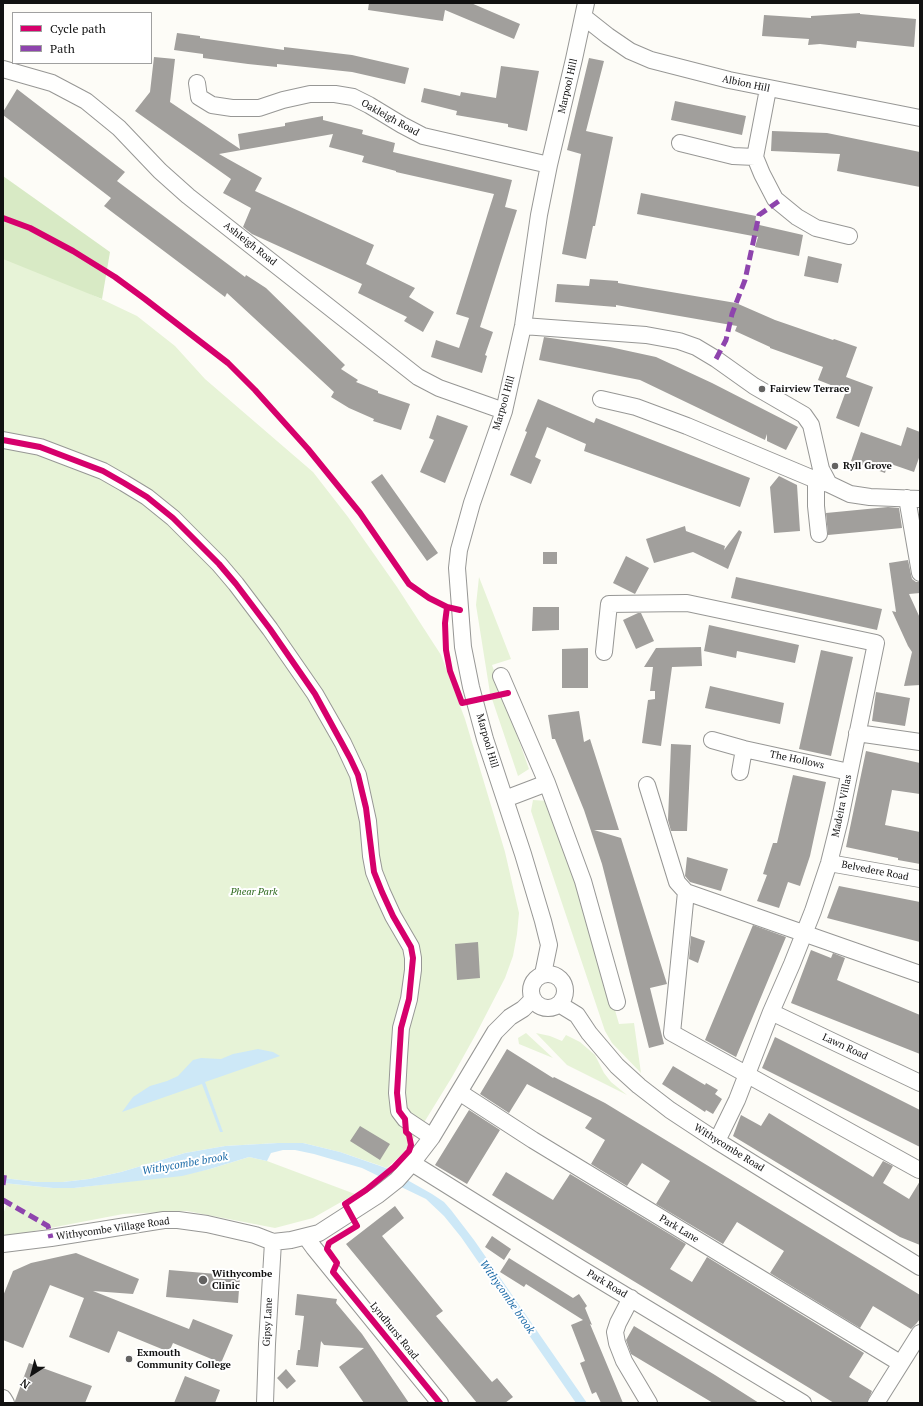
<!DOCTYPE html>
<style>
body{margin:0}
#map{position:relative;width:923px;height:1406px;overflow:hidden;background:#fdfcf7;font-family:"PT Serif",serif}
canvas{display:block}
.frame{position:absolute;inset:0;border:4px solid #111;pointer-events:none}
.legend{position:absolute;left:12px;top:12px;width:140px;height:52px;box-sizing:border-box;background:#fff;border:1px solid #a0a0a0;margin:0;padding:5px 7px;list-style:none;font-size:12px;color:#111}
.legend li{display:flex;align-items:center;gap:8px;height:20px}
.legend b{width:20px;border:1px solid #a0a0a0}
.north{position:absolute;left:12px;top:1354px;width:40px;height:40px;-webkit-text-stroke:3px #fff;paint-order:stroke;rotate:216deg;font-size:11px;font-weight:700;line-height:16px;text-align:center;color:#111}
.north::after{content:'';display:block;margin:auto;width:14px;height:18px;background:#111;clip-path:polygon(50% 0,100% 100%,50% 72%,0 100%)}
</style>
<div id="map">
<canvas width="923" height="1406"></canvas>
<div class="frame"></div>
<ul class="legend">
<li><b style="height:5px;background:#d6006c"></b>Cycle path</li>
<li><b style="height:5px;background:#8e44ad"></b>Path</li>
</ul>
<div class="north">N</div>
</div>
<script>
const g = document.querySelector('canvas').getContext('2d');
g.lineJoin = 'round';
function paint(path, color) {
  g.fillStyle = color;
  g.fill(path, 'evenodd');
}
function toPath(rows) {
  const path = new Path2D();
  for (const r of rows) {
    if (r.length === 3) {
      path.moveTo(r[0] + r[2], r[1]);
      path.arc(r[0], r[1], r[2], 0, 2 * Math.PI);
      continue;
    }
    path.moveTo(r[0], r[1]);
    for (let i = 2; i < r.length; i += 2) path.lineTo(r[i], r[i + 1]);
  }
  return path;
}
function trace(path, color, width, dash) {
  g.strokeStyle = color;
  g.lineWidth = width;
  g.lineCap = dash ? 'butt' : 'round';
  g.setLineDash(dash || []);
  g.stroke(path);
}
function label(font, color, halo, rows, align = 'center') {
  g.font = font + ' "PT Serif",serif';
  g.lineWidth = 4;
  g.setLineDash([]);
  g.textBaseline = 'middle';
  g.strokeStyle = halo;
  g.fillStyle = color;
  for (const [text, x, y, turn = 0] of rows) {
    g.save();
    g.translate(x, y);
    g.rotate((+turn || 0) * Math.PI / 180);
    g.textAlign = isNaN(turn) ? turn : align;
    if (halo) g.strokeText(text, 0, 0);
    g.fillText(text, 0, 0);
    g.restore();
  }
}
paint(toPath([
 [3,257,76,287,137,316,175,346,205,379,313,472,348,517,397,587,441,655,465,719,505,852,519,913,517,934,513,956,505,978,476,1034,452,1077,420,1129,404,1152,387,1168,340,1152,303,1143,278,1143,225,1146,185,1153,121,1172,89,1179,63,1182,37,1182,3,1178],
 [479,577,511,659,492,665,529,769,518,776,490,693,476,605],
 [533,800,548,801,576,875,619,1024,634,1023,641,1073,612,1043,605,1031,531,811],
 [526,1033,553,1058,519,1044,518,1038],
 [536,1033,550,1036,562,1041,566,1035,580,1042,595,1055,604,1073,611,1082,627,1095,567,1065],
 [249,1157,267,1161,355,1194,313,1218,275,1228,187,1211,123,1214,3,1237,3,1214,7,1204,3,1199,3,1183,53,1188,74,1188,182,1175,210,1169]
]), '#e7f3d7');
paint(toPath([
 [3,176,110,252,102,299,3,259]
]), '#d8eac5');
paint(toPath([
 [258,1049,273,1052,280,1056,205,1082,223,1132,220,1132,202,1084,122,1112,133,1097,150,1086,167,1081,178,1076,193,1060,201,1058,221,1059,233,1054],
 [278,1143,303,1143,340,1152,386,1168,432,1194,444,1202,451,1210,474,1240,587,1403,576,1403,461,1237,444,1216,426,1199,362,1168,314,1154,295,1150,283,1150,271,1153,267,1161,249,1157,210,1169,182,1176,74,1188,53,1188,3,1183,3,1178,37,1182,63,1182,89,1179,121,1172,185,1153,225,1146]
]), '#cde8f7');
paint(toPath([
 [369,3,471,3,520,24,514,39,445,10,443,21,368,10],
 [860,13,860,14,916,19,914,47,857,41,856,48,820,44,808,45,809,39,762,36,764,15,811,18,811,16],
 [177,33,200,36,200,38,284,50,284,47,352,55,409,68,405,84,352,72,277,64,277,67,248,64,203,58,203,54,174,50],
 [154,57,175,59,170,102,240,149,238,134,285,126,285,123,323,116,323,120,363,130,362,134,395,143,393,152,512,180,505,207,517,210,480,327,493,332,485,355,487,356,482,373,431,357,436,340,459,348,469,318,456,314,494,194,396,172,396,171,362,162,364,156,329,147,333,134,219,154,262,178,255,191,374,245,366,264,415,288,409,297,434,312,423,332,404,321,407,317,358,293,362,284,252,234,243,227,251,208,223,193,231,179,135,111,150,92],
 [589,58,604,61,586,131,613,137,595,226,593,226,586,259,562,254,581,154,567,150],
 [501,66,539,71,527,131,508,127,508,124,456,115,457,111,421,102,424,88,460,96,461,92,496,98],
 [17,89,125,172,117,181,245,277,246,275,266,288,345,365,341,369,358,380,356,382,378,391,378,393,410,404,401,430,373,421,374,419,349,408,331,397,334,392,227,293,225,297,104,206,111,198,3,115,3,112],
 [675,101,746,116,742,135,671,120],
 [772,131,827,133,920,152,920,187,837,171,840,154,771,151],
 [641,193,756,216,755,224,803,235,799,256,755,247,758,237,637,214],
 [808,256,842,264,838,283,804,276],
 [590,279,618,281,618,283,736,303,775,320,833,340,834,339,857,347,846,377,873,387,859,427,836,418,846,391,818,380,823,367,770,348,770,347,735,331,737,326,616,305,616,307,555,302,557,284,589,286],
 [544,337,610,347,656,357,712,383,798,427,786,450,767,441,767,434,765,440,640,380,539,360],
 [538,399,594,423,596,418,750,478,740,507,584,451,586,444,547,427,535,457,541,460,531,484,510,475,527,432,525,431],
 [437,415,468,426,445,483,420,472,434,440,429,438],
 [907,427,920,432,920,455,914,472,888,463,885,473,851,461,861,432,901,446],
 [382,474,438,553,427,561,371,482],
 [779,476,797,485,800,531,774,533,770,487],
 [888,507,899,508,902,528,828,535,826,513],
 [685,526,686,531,725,546,724,550,739,530,742,532,728,569,693,552,654,563,646,539],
 [543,552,557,552,557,564,543,564],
 [626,556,649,568,635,594,613,583],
 [908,560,912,579,916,582,920,582,920,593,909,594,920,618,920,685,904,686,912,652,908,646,892,611,896,612,889,563],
 [736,577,882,609,877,630,731,598],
 [533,607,559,607,559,630,532,631],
 [638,613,641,613,654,641,636,649,623,620],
 [709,625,799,645,795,663,737,651,736,658,704,651],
 [701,647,702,666,672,667,661,746,642,743,648,700,655,699,655,691,650,691,653,667,644,667,656,648],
 [588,648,588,688,562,688,562,649],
 [821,650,853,657,831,756,799,749],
 [710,686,784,703,780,724,705,708],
 [876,692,910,698,905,726,872,721],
 [579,711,584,742,590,739,619,830,594,830,621,838,667,984,650,988,664,1044,649,1048,602,864,584,810,555,739,552,739,548,715],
 [671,744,691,745,687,831,671,831,668,820],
 [866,751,920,763,920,794,892,790,885,825,920,832,920,864,898,860,898,858,846,847],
 [793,775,826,782,810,856,800,886,788,882,779,908,757,901,767,875,763,874,773,843,777,843],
 [687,857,728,869,721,891,690,882,685,876],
 [839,886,920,902,920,942,827,918],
 [753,925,786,937,736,1057,705,1040],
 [691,936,705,941,698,963,689,959],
 [478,942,480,978,457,980,455,944],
 [811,950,831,958,833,953,845,958,837,980,920,1015,920,1054,791,1003],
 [775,1037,920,1110,920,1147,762,1068],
 [507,1049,553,1078,554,1077,605,1103,920,1295,920,1319,916,1324,911,1329,873,1306,860,1328,770,1273,784,1251,737,1222,723,1244,656,1204,670,1181,642,1163,627,1186,591,1164,605,1140,585,1128,592,1118,527,1084,509,1113,480,1094],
 [673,1066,705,1085,706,1083,718,1090,715,1094,722,1099,713,1114,706,1110,705,1112,662,1084],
 [469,1110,500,1130,467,1184,435,1165],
 [769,1113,873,1177,883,1161,893,1166,883,1183,909,1199,920,1181,920,1245,900,1237,733,1136,741,1115,761,1126],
 [360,1126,390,1144,380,1160,350,1141],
 [506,1172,553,1200,570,1174,686,1244,670,1269,692,1282,707,1257,864,1353,849,1377,872,1391,867,1403,834,1403,492,1195],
 [395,1206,404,1218,382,1236,443,1311,436,1316,492,1382,497,1378,513,1397,505,1403,477,1403,346,1244],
 [492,1236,511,1249,504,1260,485,1247],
 [76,1253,139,1279,133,1294,93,1291,189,1329,193,1319,233,1335,221,1363,173,1343,169,1352,118,1331,109,1353,69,1337,84,1298,50,1285,23,1348,3,1340,3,1296,13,1271,31,1263],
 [509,1258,573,1298,579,1294,587,1306,585,1308,592,1325,590,1324,623,1403,601,1403,596,1392,592,1394,580,1363,585,1361,571,1325,583,1320,526,1284,524,1287,500,1272],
 [169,1270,240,1276,238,1303,166,1297],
 [297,1294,337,1299,336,1303,362,1334,409,1403,364,1403,339,1367,364,1348,324,1345,321,1341,318,1367,296,1365,298,1350,300,1350,304,1316,295,1315],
 [634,1326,715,1375,759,1403,713,1403,631,1354,626,1340],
 [29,1363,92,1386,85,1403,15,1403,15,1401],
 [286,1369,296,1381,287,1389,277,1378],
 [185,1376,220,1390,215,1403,174,1403]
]), '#a19f9c');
const minor = toPath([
 [584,17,608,36,630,51,651,60,729,80,920,118],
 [3,69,52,83,86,101,119,128,160,171,188,196,418,377,439,388,504,411],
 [197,83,199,97,212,105,232,108,259,108,283,100,310,94,335,94,353,97,369,105,402,125,423,136,549,165],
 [768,89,755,157,762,174,775,199,797,217,816,228,849,236],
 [680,143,733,156,755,157],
 [523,326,646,335,679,341,696,347,716,359,754,386,804,415,811,425,821,469,829,484,850,494,870,497,920,499],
 [601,399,636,407,687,426,816,480,829,484],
 [3,440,40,447,103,471,124,483,147,497,173,518,219,564,236,584,270,629,315,694,343,743,358,775,368,821,371,856,374,872,382,892,393,916,411,947,413,958,413,970,409,999,401,1028,399,1057,397,1093,399,1111,405,1119,432,1137],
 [816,480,816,506,819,534],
 [907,498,920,573],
 [604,652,609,604,687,603,876,643,840,819,829,863,813,911,792,964,771,1012,737,1100,717,1141],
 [501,676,547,783,583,881,617,1002],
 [857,733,920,742],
 [712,740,744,749,849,772],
 [740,772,744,749],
 [647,785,677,882,686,892,672,1033,919,1170],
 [505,799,547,783],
 [829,863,920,879],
 [686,892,920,974],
 [548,991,17],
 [543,974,549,945,543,921,523,854,485,739,471,687,463,647,457,568,459,550,472,503,504,411,523,326,539,215,549,165,574,59,586,3],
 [559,1004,577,1015,589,1033,617,1066,639,1086,670,1110,717,1141,920,1267],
 [771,1012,920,1083],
 [459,1092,533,1140,900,1363],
 [412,1163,580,1268,803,1403],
 [306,1237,314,1248,440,1403],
 [3,1244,51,1238,164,1220,178,1220,207,1224,255,1235,273,1242,291,1240,319,1233,378,1195,397,1180,412,1163,432,1137,495,1032,510,1017,523,1009,532,1000],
 [631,1298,618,1323,615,1332,617,1343,624,1361,649,1403],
 [3,1398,6,1403],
 [265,1403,267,1344,273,1242],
 [876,1403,920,1333]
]);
trace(minor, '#979795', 18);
trace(minor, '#fffffe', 16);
trace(toPath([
 [716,359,726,340,732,314,745,280,759,215,779,201],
 [3,1185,5,1171],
 [3,1200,48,1226,51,1238]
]), '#8e44ad', 5, [10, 5]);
trace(toPath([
 [3,218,30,228,73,251,115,277,145,299,228,363,255,390,308,449,360,513,409,584,429,598,447,607,460,610],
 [3,440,40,447,103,471,124,483,147,497,173,518,219,564,236,584,270,629,315,694,350,758,358,775,366,808,374,872,382,892,393,916,411,947,413,958,409,999,401,1028,397,1093,399,1111,405,1119,406,1132,409,1135,411,1145,409,1151,394,1167,366,1190,345,1204,357,1226,329,1243,327,1249,337,1263,333,1272,440,1403],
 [447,607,445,623,446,650,450,671,462,703,508,693]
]), '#d6006c', 6);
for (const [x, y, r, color] of [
 [762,389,4,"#646362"],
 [835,466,4,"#646362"],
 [203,1280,5,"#646362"],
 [129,1359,4,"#646362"]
]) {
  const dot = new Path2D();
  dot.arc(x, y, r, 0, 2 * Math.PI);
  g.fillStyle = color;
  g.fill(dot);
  trace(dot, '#fff', 1.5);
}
label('10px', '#111', '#fff', [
 ["Albion Hill",746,84,12],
 ["Marpool Hill",568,86,-77],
 ["Oakleigh Road",390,118,29],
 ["Ashleigh Road",250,244,38],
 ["Marpool Hill",504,403,-74],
 ["Marpool Hill",487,741,74],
 ["The Hollows",797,760,12],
 ["Madeira Villas",842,806,-78],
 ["Belvedere Road",875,871,11],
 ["Lawn Road",845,1047,25],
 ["Withycombe Road",729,1148,32],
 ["Withycombe Village Road",113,1229,-8],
 ["Park Lane",679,1229,31],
 ["Park Road",607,1284,31],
 ["Gipsy Lane",268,1322,-87],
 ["Lyndhurst Road",394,1331,51]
]);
label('bold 10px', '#111', '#fff', [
 ["Fairview Terrace",770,389],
 ["Ryll Grove",843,466],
 ["Withycombe",212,1274],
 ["Clinic",212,1286],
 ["Exmouth",137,1353],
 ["Community College",137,1365]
], 'left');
label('italic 10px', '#2f6b1f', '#fff', [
 ["Phear Park",254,892]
]);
label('italic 11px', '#1768a6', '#fff', [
 ["Withycombe brook",185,1164,-10],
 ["Withycombe brook",507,1297,55]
]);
</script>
